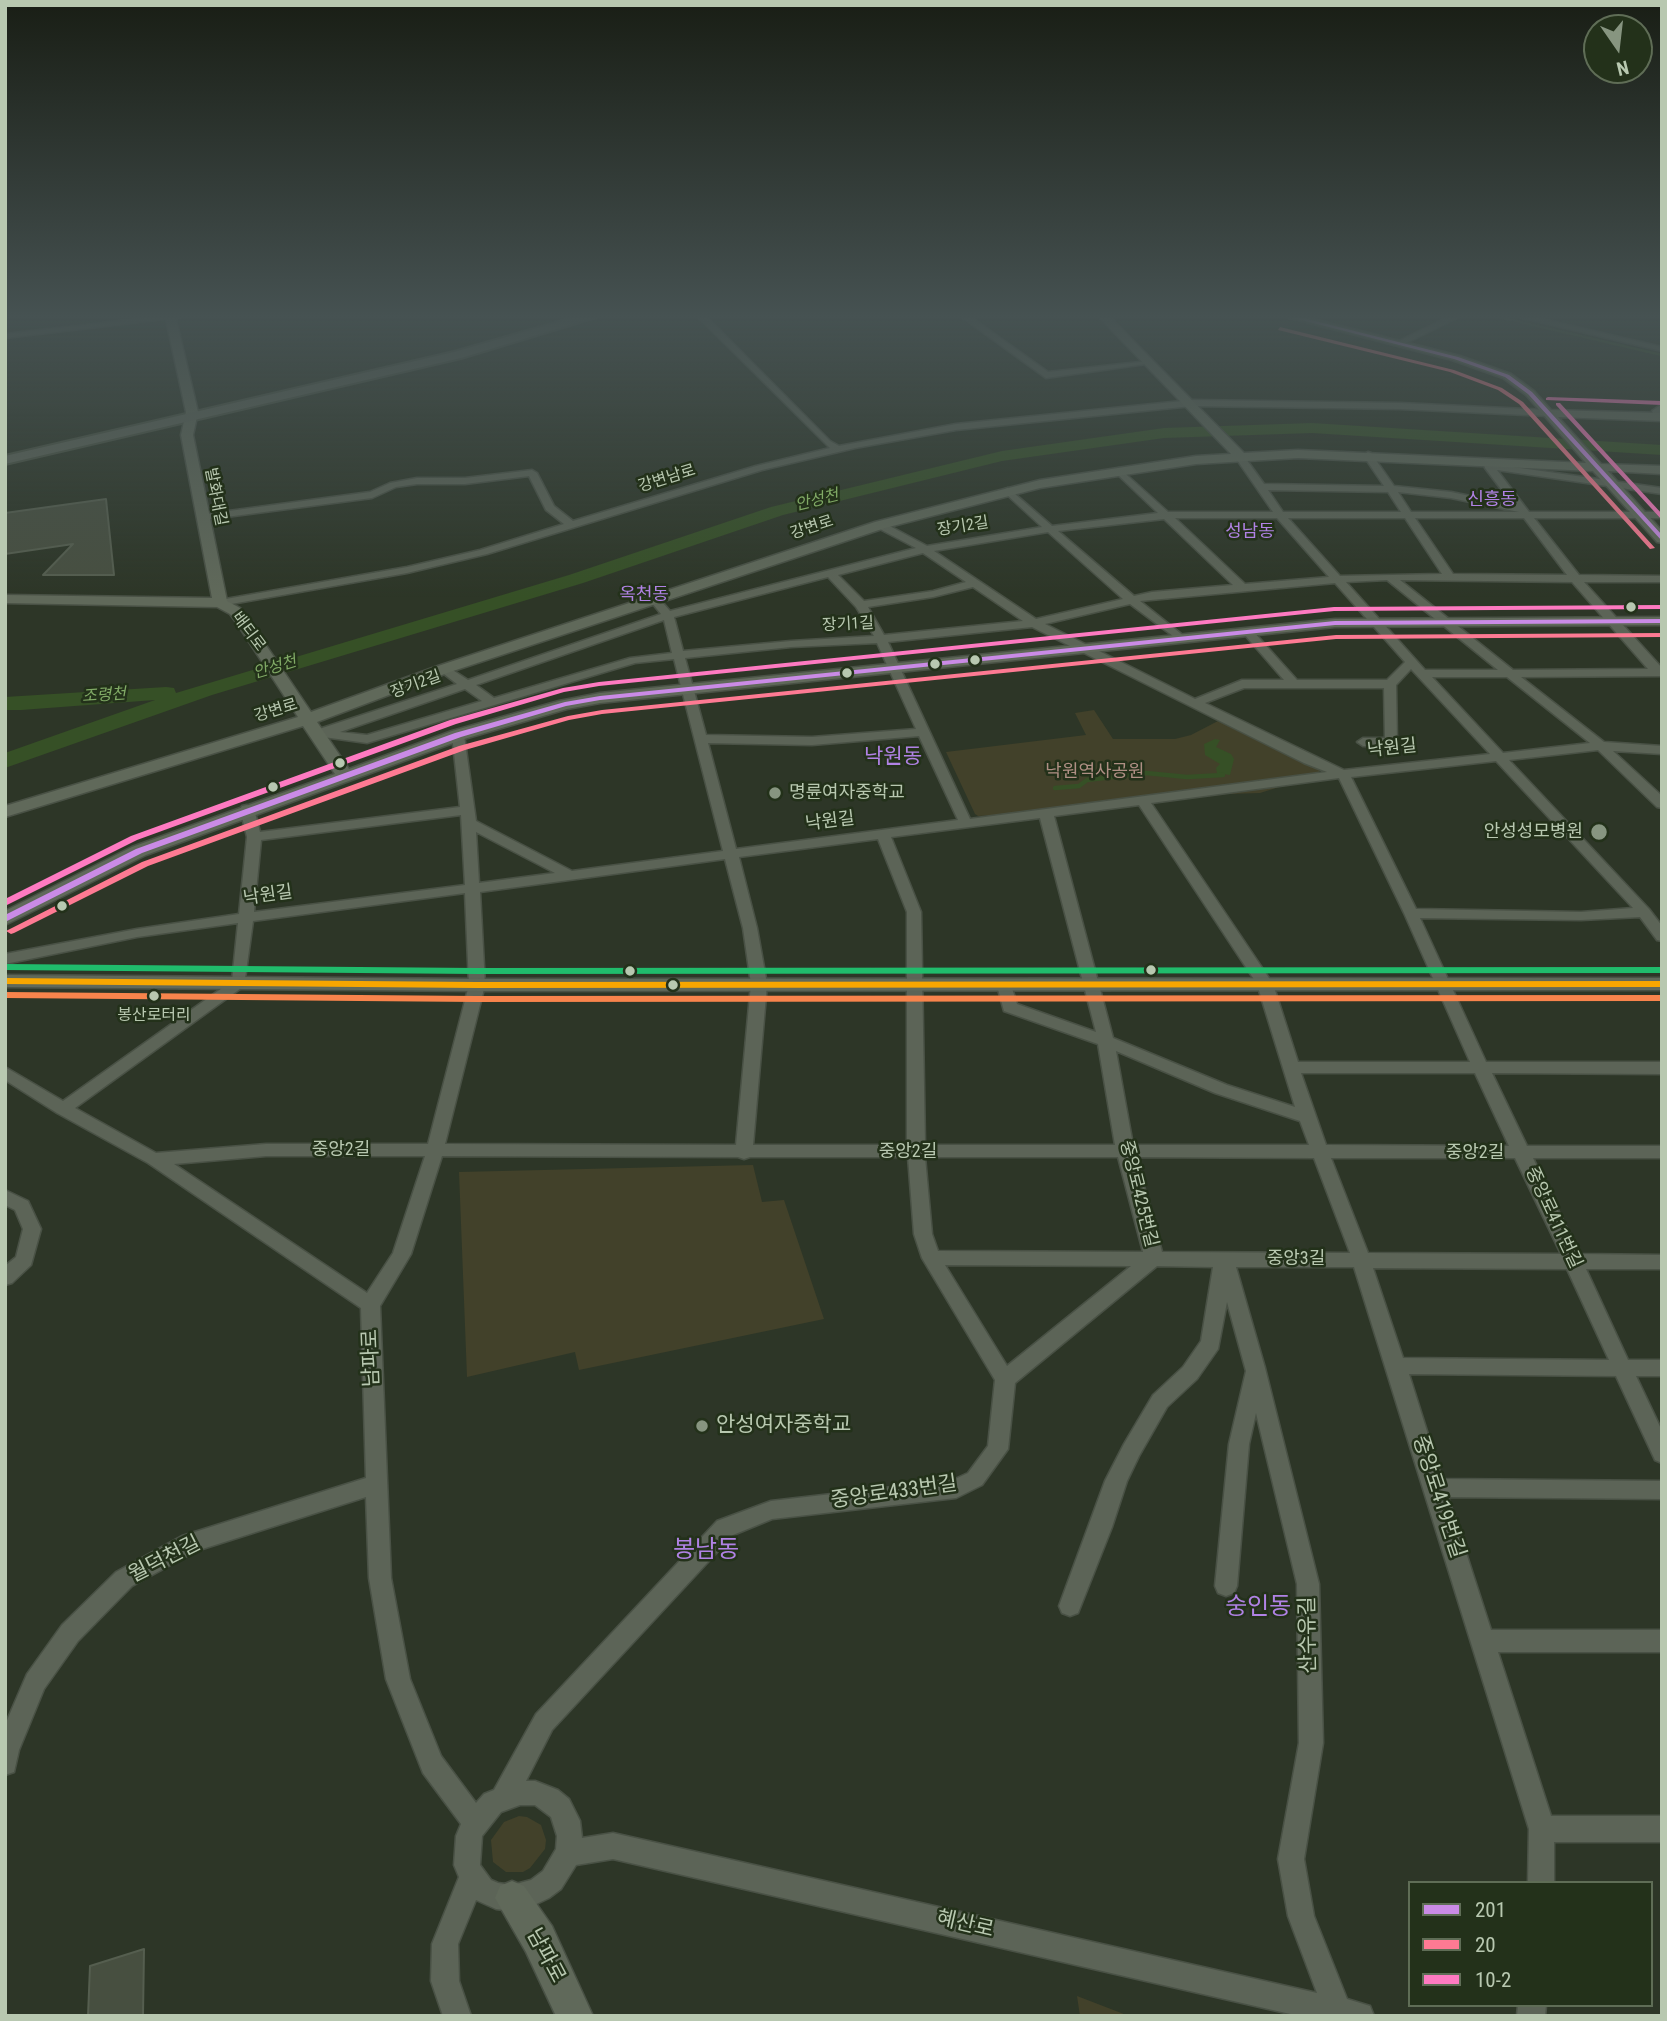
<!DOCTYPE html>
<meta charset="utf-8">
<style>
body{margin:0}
#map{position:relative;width:1667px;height:2021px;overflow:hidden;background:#2d3627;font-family:"Roboto Condensed",sans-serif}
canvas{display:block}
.frame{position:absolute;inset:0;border:7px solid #b8c8b0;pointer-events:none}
.legend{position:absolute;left:1408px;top:1881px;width:245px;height:126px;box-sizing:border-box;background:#23311a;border:2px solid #5f6d56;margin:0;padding:9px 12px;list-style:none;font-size:21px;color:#b8c8b0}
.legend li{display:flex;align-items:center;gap:14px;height:35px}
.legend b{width:35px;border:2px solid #5f6d56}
.north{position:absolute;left:1583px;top:14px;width:70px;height:70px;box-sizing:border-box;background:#23311a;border:2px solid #5f6d56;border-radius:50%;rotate:166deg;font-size:19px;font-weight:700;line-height:28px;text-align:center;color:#b8c8b0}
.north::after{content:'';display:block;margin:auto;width:24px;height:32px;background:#879580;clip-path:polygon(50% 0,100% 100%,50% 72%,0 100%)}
</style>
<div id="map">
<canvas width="1667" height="2021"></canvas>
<div class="frame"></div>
<ul class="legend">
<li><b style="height:9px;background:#ca8be6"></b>201</li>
<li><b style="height:9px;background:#fe7a93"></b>20</li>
<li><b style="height:9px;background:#fe7ac1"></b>10-2</li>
</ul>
<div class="north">N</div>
</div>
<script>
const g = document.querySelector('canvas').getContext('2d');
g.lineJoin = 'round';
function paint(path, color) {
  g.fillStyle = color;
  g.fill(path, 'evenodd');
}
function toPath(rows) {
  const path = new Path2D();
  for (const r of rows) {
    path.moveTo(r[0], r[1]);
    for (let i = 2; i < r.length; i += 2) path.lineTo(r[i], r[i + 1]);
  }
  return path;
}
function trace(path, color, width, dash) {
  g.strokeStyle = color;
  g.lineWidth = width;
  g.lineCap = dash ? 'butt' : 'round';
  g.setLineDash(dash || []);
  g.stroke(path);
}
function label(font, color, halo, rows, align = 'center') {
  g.font = font + ' "Roboto Condensed","Noto Sans KR",sans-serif';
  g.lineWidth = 5;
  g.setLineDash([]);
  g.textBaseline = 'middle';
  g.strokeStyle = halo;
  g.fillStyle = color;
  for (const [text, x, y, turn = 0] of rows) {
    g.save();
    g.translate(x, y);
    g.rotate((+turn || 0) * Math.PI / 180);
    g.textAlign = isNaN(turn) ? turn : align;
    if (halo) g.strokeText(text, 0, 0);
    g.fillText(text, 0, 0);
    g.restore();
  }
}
paint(toPath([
 [1094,710,1113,739,1175,739,1191,735,1218,721,1320,770,1318,775,1260,793,1227,794,1118,808,978,816,975,814,946,752,1086,735,1075,713],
 [753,1165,762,1202,784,1200,824,1319,579,1370,575,1352,467,1377,459,1172],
 [519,1816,527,1817,541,1825,546,1840,545,1849,530,1868,523,1872,506,1872,493,1862,491,1840,504,1822],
 [1077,1996,1129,2016,1080,2016]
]), '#42412a');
paint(toPath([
 [1215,739,1220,740,1216,747,1231,754,1234,759,1230,775,1217,773,1216,768,1220,764,1205,755,1204,744]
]), '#365026');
trace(toPath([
 [1490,315,1662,355]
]), '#365026', 2.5);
trace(toPath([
 [1055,788,1079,786,1087,780,1146,773,1187,777,1223,775]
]), '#365026', 4.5);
paint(toPath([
 [1312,423,1662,445,1662,455,1312,433,1164,438,1002,461,783,515,583,583,212,695,5,768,5,753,155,700,21,710,5,710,5,697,166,687,174,688,176,693,569,575,771,507,1002,451,1164,428,1312,423]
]), '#365026');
const building = toPath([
 [106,499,114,575,43,575,73,544,5,554,5,513,106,499],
 [144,1949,143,2016,88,2016,90,1966,144,1949]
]);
paint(building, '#474f40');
trace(building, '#555e4f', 2);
const street = toPath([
 [173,315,200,315,5,338,5,334,173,315],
 [696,315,705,315,830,441,839,446,956,424,1192,400,1400,403,1548,410,1552,413,1548,416,1400,409,1192,406,956,430,855,448,762,470,487,554,407,573,220,606,214,603,220,600,407,567,480,550,564,524,546,510,529,476,465,484,417,484,396,487,372,498,203,520,198,517,199,515,370,492,390,483,417,478,465,478,532,470,537,473,554,506,573,521,756,466,830,448,696,315],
 [959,315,968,315,1048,372,1149,361,1153,363,1046,378,959,315],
 [1452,315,1463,315,1400,346,1393,344,1452,315],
 [1510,315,1525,315,1662,347,1662,351,1510,315],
 [1662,404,1662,418,1655,419,1652,411,1662,404],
 [1238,451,1241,452,1264,484,1384,486,1363,455,1368,452,1371,453,1394,486,1451,492,1513,505,1485,468,1482,459,1488,459,1492,464,1662,488,1662,494,1497,470,1529,512,1662,512,1662,518,1534,518,1579,575,1662,576,1662,582,1584,582,1662,668,1662,676,1521,677,1604,742,1662,746,1662,754,1613,751,1662,796,1662,808,1657,807,1598,750,1509,760,1649,909,1662,926,1662,941,1657,940,1640,917,1581,920,1420,918,1486,1062,1662,1062,1662,1074,1492,1073,1527,1146,1662,1146,1662,1158,1533,1158,1579,1254,1662,1255,1662,1269,1586,1269,1628,1360,1662,1360,1662,1376,1636,1376,1662,1431,1662,1463,1655,1460,1616,1376,1409,1374,1442,1479,1662,1481,1662,1499,1448,1497,1491,1630,1662,1630,1662,1652,1498,1652,1551,1816,1662,1816,1662,1842,1554,1842,1554,1883,1528,1883,1529,1829,1354,1267,1236,1267,1265,1368,1319,1584,1323,1743,1304,1859,1314,1916,1347,1999,1370,2006,1374,2016,1299,2016,613,1859,576,1865,561,1889,549,1898,526,1909,512,1911,496,1909,476,1900,458,1944,459,1981,471,2016,443,2016,431,1981,432,1944,459,1877,454,1865,456,1836,461,1824,423,1773,386,1679,369,1578,366,1497,196,1551,132,1586,78,1641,44,1689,19,1750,14,1772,5,1775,5,1725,27,1674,62,1625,116,1572,182,1536,366,1478,361,1308,148,1163,57,1113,5,1080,5,1067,63,1101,232,981,238,923,137,937,5,964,5,954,137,929,239,914,247,837,240,809,242,806,247,805,254,809,260,832,460,807,452,735,458,731,464,735,476,821,572,871,723,851,674,659,635,663,367,743,316,736,310,732,457,684,440,671,440,667,448,667,468,680,661,614,648,598,649,596,657,596,670,611,916,548,876,527,876,523,884,523,927,546,1042,527,1005,493,1005,489,1008,488,1052,526,1158,513,1116,473,1116,469,1119,468,1168,512,1273,512,1233,454,1238,451],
 [1268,490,1388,492,1401,512,1283,512,1268,490],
 [1398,492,1451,498,1519,512,1411,512,1398,492],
 [1175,518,1277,518,1329,577,1245,584,1175,518],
 [1288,518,1405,518,1442,574,1340,576,1288,518],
 [1415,518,1524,518,1567,575,1453,574,1415,518],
 [1164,519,1233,585,1152,592,1134,596,1058,531,1164,519],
 [1048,532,1123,599,1036,619,934,551,1048,532],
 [923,553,966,582,933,591,864,601,838,575,923,553],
 [828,577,856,607,874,636,791,641,683,651,674,617,828,577],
 [1387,580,1498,670,1425,670,1346,582,1387,580],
 [1400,580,1572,582,1648,669,1513,670,1400,580],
 [1335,583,1405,662,1387,680,1297,680,1252,630,1248,629,1244,630,1244,634,1284,680,1242,680,1195,699,1045,624,1130,604,1181,642,1187,639,1185,637,1140,601,1335,583],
 [973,587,1023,621,884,635,868,607,933,597,973,587],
 [664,620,672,653,630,658,494,698,476,685,664,620],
 [1032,627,1304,763,1327,772,970,819,888,642,1032,627],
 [877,643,916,729,812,737,706,735,685,658,791,647,877,643],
 [1411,669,1490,754,1344,770,1205,703,1244,688,1384,688,1385,738,1363,738,1357,742,1363,746,1391,746,1397,742,1396,685,1411,669],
 [1432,677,1507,677,1590,743,1503,753,1432,677],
 [465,689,482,701,367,735,340,732,465,689],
 [919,736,958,820,736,849,708,743,812,745,919,736],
 [1496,761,1633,908,1581,912,1416,909,1351,777,1496,761],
 [1339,778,1404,913,1470,1062,1298,1062,1273,984,1151,803,1339,778],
 [1139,805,1257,984,1295,1107,1227,1085,1113,1038,1054,816,1139,805],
 [461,815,465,885,254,912,261,840,461,815],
 [1040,818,1096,1032,1017,1004,1009,979,999,979,996,982,1004,1011,1098,1044,1115,1145,925,1145,921,912,891,837,1040,818],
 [476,832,555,873,479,883,476,832],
 [878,839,907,912,907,1145,753,1145,767,984,757,928,739,857,878,839],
 [725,859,743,928,751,984,736,1145,445,1144,485,985,480,892,725,859],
 [465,893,469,985,428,1144,266,1144,156,1153,75,1108,244,986,253,921,465,893],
 [1116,1051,1215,1093,1300,1121,1309,1145,1133,1145,1116,1051],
 [1301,1073,1475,1073,1509,1146,1326,1145,1301,1073],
 [266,1156,425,1156,393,1253,367,1293,174,1164,266,1156],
 [442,1156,738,1157,744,1159,750,1157,908,1157,914,1234,922,1258,995,1380,988,1446,968,1473,953,1480,771,1501,717,1521,536,1714,494,1790,484,1794,476,1803,441,1756,410,1679,391,1578,380,1306,411,1254,442,1156],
 [925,1157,1118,1157,1143,1252,938,1251,932,1234,925,1157],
 [1136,1157,1314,1158,1350,1253,1162,1252,1136,1157],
 [1331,1158,1515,1158,1561,1254,1368,1253,1331,1158],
 [945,1265,1131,1266,1007,1366,945,1265],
 [1157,1266,1213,1267,1201,1341,1183,1367,1153,1395,1124,1444,1105,1481,1059,1606,1062,1613,1070,1616,1078,1613,1112,1527,1127,1481,1139,1456,1167,1407,1197,1379,1218,1349,1227,1302,1246,1371,1229,1444,1215,1586,1218,1593,1226,1596,1234,1593,1237,1586,1249,1444,1256,1413,1297,1584,1299,1743,1278,1859,1288,1916,1317,1993,613,1833,582,1838,580,1821,569,1799,558,1790,535,1781,526,1781,552,1730,733,1535,772,1519,956,1498,982,1485,1008,1449,1015,1383,1157,1266],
 [1373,1268,1567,1269,1609,1360,1403,1358,1373,1268],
 [520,1805,535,1805,551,1817,557,1836,556,1849,543,1871,531,1880,512,1885,498,1883,491,1880,480,1865,482,1836,501,1812,520,1805],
 [5,1190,28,1201,41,1229,31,1265,12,1283,5,1285,5,1266,16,1257,23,1229,15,1210,5,1205,5,1190],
 [1518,2005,1546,2005,1545,2016,1517,2016,1518,2005]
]);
const secondary = toPath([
 [165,315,175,315,198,412,193,435,227,601,240,608,247,617,311,712,438,666,875,522,1040,480,1196,456,1231,454,1097,315,1108,315,1244,453,1298,450,1586,463,1526,395,1503,378,1452,360,1278,315,1297,315,1460,356,1511,374,1534,391,1551,410,1662,413,1662,421,1558,417,1601,464,1662,466,1662,474,1608,471,1662,531,1662,543,1657,542,1593,471,1298,458,1196,464,1040,488,885,528,450,672,317,722,349,769,452,731,559,701,600,693,1335,619,1662,617,1662,625,1335,627,600,703,567,709,464,739,146,855,5,925,5,911,132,847,335,774,303,726,5,817,5,806,298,717,236,622,230,614,217,607,5,603,5,595,212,598,181,435,186,412,165,315],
 [5,975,477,979,1662,978,1662,990,477,991,5,987,5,975],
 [512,1881,524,1886,552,1926,593,2016,556,2016,526,1952,495,1898,500,1886,512,1881]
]);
const primary = toPath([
 [583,315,603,315,461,358,5,464,5,456,454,352,583,315]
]);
trace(street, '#495145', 3);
trace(secondary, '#495145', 3);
trace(primary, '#4a5344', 4);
paint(street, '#5c6457');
paint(secondary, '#60695a');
paint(primary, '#5e665a');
paint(toPath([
 [1282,315,1291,315,1458,357,1509,375,1532,392,1662,535,1662,541,1528,394,1505,377,1454,359,1282,315],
 [1662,619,1662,623,1335,625,600,700,566,706,461,737,142,853,5,922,5,915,136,849,455,733,565,702,600,696,1335,621,1662,619]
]), '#ca8be6');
paint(toPath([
 [1280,327,1454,370,1502,388,1523,402,1655,548,1650,549,1519,404,1498,390,1450,372,1278,330,1280,327],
 [1662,633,1662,637,1336,639,602,714,569,720,465,750,148,866,14,933,11,934,6,931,142,862,459,746,568,716,602,710,1336,635,1662,633]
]), '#fe7a93');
paint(toPath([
 [1548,397,1662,401,1662,405,1546,400,1546,398,1548,397],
 [1556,403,1560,403,1662,514,1662,520,1556,405,1556,403],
 [1662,605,1662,609,1334,611,599,686,564,692,456,724,137,840,5,906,5,899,131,836,450,720,563,688,599,682,1334,607,1662,605]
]), '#fe7ac1');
paint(toPath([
 [5,978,477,982,1662,981,1662,987,477,988,5,984,5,978]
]), '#f7a600');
paint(toPath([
 [5,992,477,996,1662,995,1662,1001,477,1002,5,998,5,992]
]), '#f8844c');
paint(toPath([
 [5,964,477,968,1662,967,1662,973,477,974,5,970,5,964]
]), '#20bc6c');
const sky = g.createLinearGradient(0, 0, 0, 598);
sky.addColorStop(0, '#191e15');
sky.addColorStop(0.53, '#465252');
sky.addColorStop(1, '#46525200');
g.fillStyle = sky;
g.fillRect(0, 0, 1667, 598);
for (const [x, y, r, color] of [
 [1631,607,6,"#b8c8b0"],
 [975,660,6,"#b8c8b0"],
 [935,664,6,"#b8c8b0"],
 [847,673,6,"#b8c8b0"],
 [340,763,6,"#b8c8b0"],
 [273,787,6,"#b8c8b0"],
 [775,793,7,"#879580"],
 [1599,832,9,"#879580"],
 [62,906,6,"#b8c8b0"],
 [1151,970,6,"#b8c8b0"],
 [630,971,6,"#b8c8b0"],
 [673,985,6,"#b8c8b0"],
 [154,996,6,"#b8c8b0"],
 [702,1426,7,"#879580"]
]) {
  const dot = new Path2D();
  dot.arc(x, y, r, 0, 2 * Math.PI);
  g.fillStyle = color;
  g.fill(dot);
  trace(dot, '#23311a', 2.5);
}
label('16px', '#b8c8b0', '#23311a', [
 ["강변남로",667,479,-17],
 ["발화대길",215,497,79],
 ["장기2길",963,527,-9],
 ["강변로",812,528,-18],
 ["장기1길",848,625,-3],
 ["배티로",248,632,53],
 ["장기2길",416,685,-20],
 ["강변로",276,711,-17]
]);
label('italic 16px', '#81aa66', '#23311a', [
 ["안성천",817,501,-14],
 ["안성천",275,668,-17],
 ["조령천",104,696,-4]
]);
label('16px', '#b8c8b0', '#23311a', [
 ["봉산로터리",154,1016]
]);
label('18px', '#b082e4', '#23311a', [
 ["신흥동",1492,500],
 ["성남동",1250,532],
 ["옥천동",644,595]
]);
label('18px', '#b8c8b0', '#23311a', [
 ["낙원길",1392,749,-6],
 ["낙원길",830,822,-7],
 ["낙원길",268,896,-8],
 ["중앙2길",341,1150],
 ["중앙2길",908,1152],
 ["중앙2길",1475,1153],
 ["중앙로425번길",1138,1194,76],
 ["중앙로411번길",1553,1218,65],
 ["중앙3길",1296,1259]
]);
label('18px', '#af8f84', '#23311a', [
 ["낙원역사공원",1095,772]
]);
label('18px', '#b8c8b0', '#23311a', [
 ["명륜여자중학교",789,793],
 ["안성성모병원",1583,832,"right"]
], 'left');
label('21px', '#b082e4', '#23311a', [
 ["낙원동",893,758]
]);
label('21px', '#b8c8b0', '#23311a', [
 ["남파로",372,1358,-92],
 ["중앙로433번길",894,1493,-8],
 ["중앙로419번길",1438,1497,72],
 ["월덕천길",165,1560,-27],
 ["산수유길",1309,1635,-91],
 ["혜산로",965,1925,13],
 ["남파로",545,1956,62]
]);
label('21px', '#b8c8b0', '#23311a', [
 ["안성여자중학교",716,1426]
], 'left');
label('24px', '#b082e4', '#23311a', [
 ["봉남동",706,1551],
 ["숭인동",1258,1608]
]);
</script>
